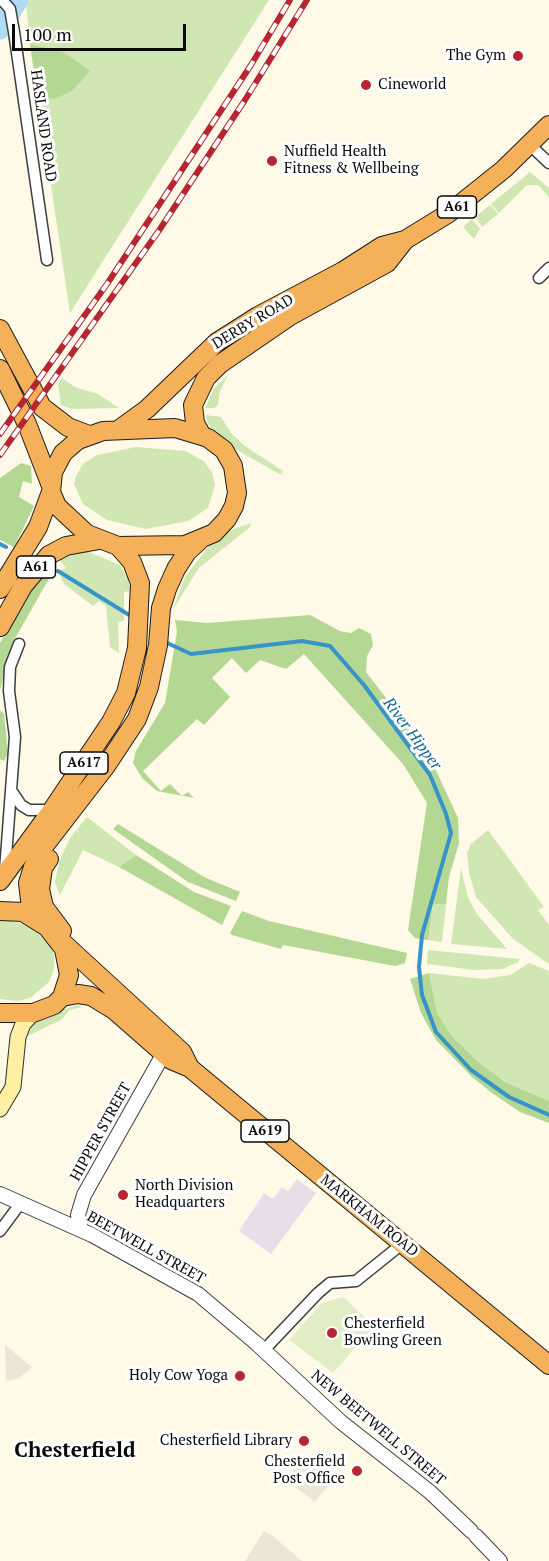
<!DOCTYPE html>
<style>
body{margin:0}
#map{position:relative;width:549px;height:1561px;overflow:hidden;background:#fff9e7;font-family:"PT Serif",serif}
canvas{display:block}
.scale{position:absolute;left:12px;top:24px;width:174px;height:27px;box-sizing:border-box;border:3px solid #0a0a0a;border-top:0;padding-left:8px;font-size:18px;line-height:21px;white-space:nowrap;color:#0a0a0a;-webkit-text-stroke:4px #fff;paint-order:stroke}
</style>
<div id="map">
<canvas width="549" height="1561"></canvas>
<div class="scale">100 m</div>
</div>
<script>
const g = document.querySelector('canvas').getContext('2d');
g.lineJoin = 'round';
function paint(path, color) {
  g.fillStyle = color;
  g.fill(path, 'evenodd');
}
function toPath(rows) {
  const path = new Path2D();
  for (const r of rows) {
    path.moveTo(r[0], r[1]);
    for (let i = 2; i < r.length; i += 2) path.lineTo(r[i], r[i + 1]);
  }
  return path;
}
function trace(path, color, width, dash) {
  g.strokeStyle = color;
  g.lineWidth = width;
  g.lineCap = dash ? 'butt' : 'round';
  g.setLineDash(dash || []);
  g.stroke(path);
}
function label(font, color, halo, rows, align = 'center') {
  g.font = font + ' "PT Serif",serif';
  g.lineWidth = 6;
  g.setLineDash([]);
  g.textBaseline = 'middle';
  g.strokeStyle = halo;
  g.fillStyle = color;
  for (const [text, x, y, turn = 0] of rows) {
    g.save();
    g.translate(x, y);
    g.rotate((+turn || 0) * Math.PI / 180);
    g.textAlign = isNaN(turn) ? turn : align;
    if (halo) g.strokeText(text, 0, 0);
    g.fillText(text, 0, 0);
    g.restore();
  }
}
paint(toPath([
 [297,1179,316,1193,271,1254,239,1231,264,1193,273,1199,282,1187,288,1191]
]), '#e8dee9');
paint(toPath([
 [26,0,269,0,70,313,30,44],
 [530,172,549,188,549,197,538,185,527,185,499,213,491,204],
 [490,205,498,214,482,227,475,217],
 [472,219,480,229,474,239,463,227],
 [228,375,220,391,218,405,214,408,205,408,214,388],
 [62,378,75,387,98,394,119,408,72,409,61,405,58,384],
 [205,415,221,417,231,433,245,446,283,471,281,475,228,445,210,428],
 [136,447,185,451,204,461,212,473,215,485,208,508,188,521,146,529,107,520,83,504,74,484,76,476,83,464,97,455],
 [251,523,250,527,199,568,173,609,185,577,208,547,225,532],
 [89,552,120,565,128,579,130,591,124,592,124,621,118,622,119,653,110,647,106,606,99,601,93,606,64,584,58,571,66,568,59,559,68,554],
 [87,817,136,855,119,867,83,850,60,895,55,882,59,862,70,838],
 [488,830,544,907,538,910,549,925,549,964,513,939,476,897,469,873,467,853,471,844],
 [461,868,468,898,477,914,507,949,451,944],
 [433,904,446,904,442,942,428,940],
 [0,919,28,925,49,942,54,954,54,969,49,982,30,998,18,1001,0,999],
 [428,950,519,959,519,962,502,969,474,970,427,964],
 [529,963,549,971,549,1101,505,1082,478,1062,452,1036,437,1013,429,973,484,979,510,975],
 [78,1005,82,1007,70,1010,61,1020,26,1037,34,1023,43,1016]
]), '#d0e7b3');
paint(toPath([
 [30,44,63,52,90,71,73,90,57,98,38,100],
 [21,463,31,466,32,484,23,481,19,497,34,506,14,547,0,540,0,478],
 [43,570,51,575,13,642,0,690,0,643],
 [310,615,340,631,351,633,359,628,371,634,373,645,367,656,366,672,427,751,458,818,459,843,449,877,446,904,433,904,428,940,415,938,408,930,427,803,403,764,304,654,286,669,260,660,246,673,232,658,212,678,230,697,204,725,197,719,143,771,161,791,170,784,182,796,188,792,194,798,157,791,142,778,133,763,136,751,165,703,177,632,175,620,207,623],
 [0,711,4,713,8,753,4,761,0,759],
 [118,824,204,877,240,892,236,901,188,882,113,829],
 [136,855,194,892,231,906,222,925,119,867],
 [242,911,269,921,407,953,405,963,395,966,283,945,281,949,232,935,230,933],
 [429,973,437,1013,452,1036,478,1062,505,1082,549,1101,549,1123,520,1112,492,1093,472,1077,436,1040,421,1013,410,979]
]), '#b4d793');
paint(toPath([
 [343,1297,374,1326,333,1373,289,1340,322,1303]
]), '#e1eec5');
paint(toPath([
 [5,1345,32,1367,18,1379,6,1381],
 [317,1462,318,1477,329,1485,315,1502,285,1479,299,1463],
 [264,1531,274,1537,302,1561,245,1561]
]), '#ece6d9');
trace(toPath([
 [0,544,6,547],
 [58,571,134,618],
 [163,641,191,654,302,641,330,646,364,685,430,775,446,814,451,833,422,935,419,967,422,995,436,1032,471,1070,509,1097,549,1115]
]), '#3694c9', 4);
trace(toPath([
 [0,29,18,0]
]), '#aedcf4', 21);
const minor = toPath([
 [2,0,10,9,14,32,47,260],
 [529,144,549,163],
 [539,278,549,268],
 [13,793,21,805,29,810,52,810],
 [5,870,15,737,9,691,10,667,19,644],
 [0,1231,20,1204],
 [264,1350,318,1293,330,1283,356,1281,402,1244]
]);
const tertiary = toPath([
 [0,1194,92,1235,198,1294,256,1343,341,1422,430,1492,471,1531],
 [81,1229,78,1215,84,1195,164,1053],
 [476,1536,500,1561]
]);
const secondary = toPath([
 [0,1109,13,1087,18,1037,23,1024,33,1013]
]);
const trunk = toPath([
 [0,329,42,407,68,427,89,435],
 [0,369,27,424,51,486],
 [175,428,208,438,224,450,233,466,237,493,234,506,227,519,214,533,185,545,118,546,87,534,57,506,51,492,53,472,63,453,78,440,103,431,175,428],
 [118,430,147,409,217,342,258,316,343,271,382,246,405,240,449,213,504,169,549,125],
 [201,434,195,423,193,405,206,378,220,364,290,316,387,263,405,240],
 [0,589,38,527,51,492],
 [0,627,23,586,49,555,66,546,99,540],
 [49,859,43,868,40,889,44,907,62,931],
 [0,881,52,810,111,722,126,693,137,648,140,583,132,562,118,546],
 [0,911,23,912,47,927,64,949,69,975,62,997,54,1005,33,1013,0,1013],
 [32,917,28,883,33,867,42,849,106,766,137,719,149,687,158,645,161,608,167,589,176,569,187,552,199,541],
 [60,940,182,1052,190,1068],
 [62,997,78,994,91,996,114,1010,171,1060,190,1068,549,1365]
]);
trace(minor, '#3d3d3d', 13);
trace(tertiary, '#3d3d3d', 16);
trace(secondary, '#2c2c2c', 17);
trace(trunk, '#1b1b1b', 20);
trace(minor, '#fff', 10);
trace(tertiary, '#fff', 14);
trace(secondary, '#fdf0a3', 15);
trace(trunk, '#f4b15a', 18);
const rail = toPath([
 [0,434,107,284,251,65,290,0],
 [0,455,160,229,245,100,307,0]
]);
trace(rail, '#b52632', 6);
trace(rail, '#fff', 4, [11]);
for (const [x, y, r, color] of [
 [518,56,6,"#b52632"],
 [366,85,6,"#b52632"],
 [272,161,6,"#b52632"],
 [123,1195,6,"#b52632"],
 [332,1333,6,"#b52632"],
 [240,1376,6,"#b52632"],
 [304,1441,6,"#b52632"],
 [357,1471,6,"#b52632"]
]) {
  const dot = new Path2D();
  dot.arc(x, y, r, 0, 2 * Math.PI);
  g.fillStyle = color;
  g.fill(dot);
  trace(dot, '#fff', 2);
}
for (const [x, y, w] of [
 [457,207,39],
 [36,567,39],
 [84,763,48],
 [265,1131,48]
]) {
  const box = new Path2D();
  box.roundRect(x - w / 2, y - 11, w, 22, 4.5);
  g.fillStyle = '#fff';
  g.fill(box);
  trace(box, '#0a0a0a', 1.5);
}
label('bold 14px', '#0a0a0a', null, [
 ["A61",457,207],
 ["A61",36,567],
 ["A617",84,763],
 ["A619",265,1131]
]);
label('15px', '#0a0a0a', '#fff', [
 ["The Gym",506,56],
 ["Cineworld",378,85,"left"],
 ["Nuffield Health",284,152,"left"],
 ["Fitness & Wellbeing",284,169,"left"],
 ["North Division",135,1186,"left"],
 ["Headquarters",135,1203,"left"],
 ["Chesterfield",344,1324,"left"],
 ["Bowling Green",344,1341,"left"],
 ["Holy Cow Yoga",228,1376],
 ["Chesterfield Library",292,1441],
 ["Chesterfield",345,1462],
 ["Post Office",345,1479]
], 'right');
label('15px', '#0a0a0a', '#fff', [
 ["HASLAND ROAD",43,126,82],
 ["DERBY ROAD",253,322,-31],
 ["HIPPER STREET",101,1132,-61],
 ["MARKHAM ROAD",369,1216,39],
 ["BEETWELL STREET",146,1248,29],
 ["NEW BEETWELL STREET",378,1428,40]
]);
label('italic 16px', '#186497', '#fff', [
 ["River Hipper",412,734,53]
]);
label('bold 21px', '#0a0a0a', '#fff', [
 ["Chesterfield",75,1451]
]);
</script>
